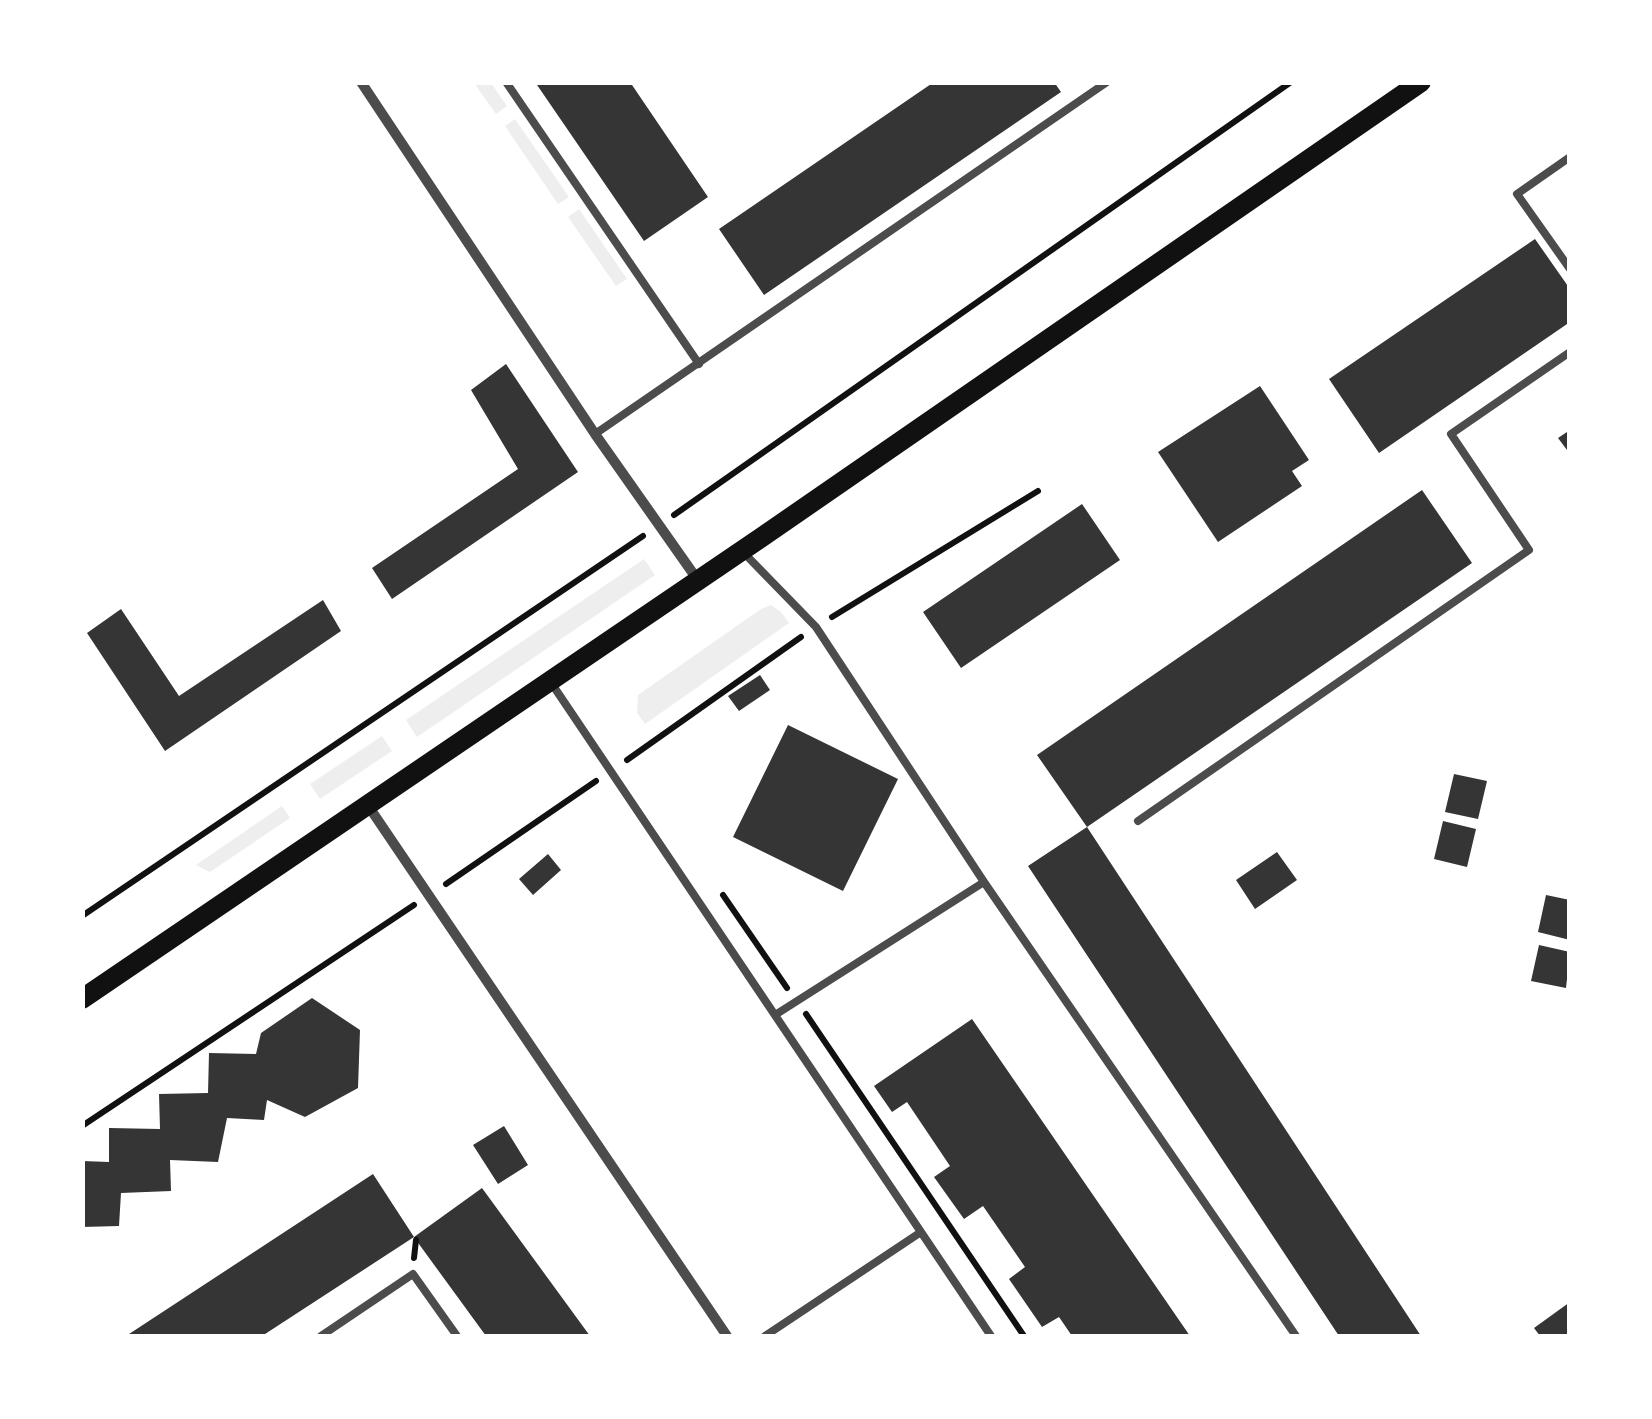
<!DOCTYPE html>
<style>
body{margin:0}
#map{position:relative;width:1652px;height:1419px;overflow:hidden;background:#fff;font-family:Barlow,sans-serif}
canvas{display:block}
.frame{position:absolute;inset:0;border:85px solid #fff;pointer-events:none}
</style>
<div id="map">
<canvas width="1652" height="1419"></canvas>
<div class="frame"></div>
</div>
<script>
const g = document.querySelector('canvas').getContext('2d');
g.lineJoin = 'round';
function paint(path, color) {
  g.fillStyle = color;
  g.fill(path, 'evenodd');
}
function toPath(rows) {
  const path = new Path2D();
  for (const r of rows) {
    path.moveTo(r[0], r[1]);
    for (let i = 2; i < r.length; i += 2) path.lineTo(r[i], r[i + 1]);
  }
  return path;
}
function trace(path, color, width, dash) {
  g.strokeStyle = color;
  g.lineWidth = width;
  g.lineCap = dash ? 'butt' : 'round';
  g.setLineDash(dash || []);
  g.stroke(path);
}
paint(toPath([
 [474,83,491,83,507,106,496,114],
 [515,119,569,197,558,204,505,126],
 [579,209,627,279,616,286,568,217],
 [644,559,655,575,417,737,406,720],
 [771,605,781,612,789,623,645,724,637,713,638,695,761,609],
 [382,736,392,751,320,799,310,784],
 [282,806,290,818,210,872,196,865]
]), '#eee');
paint(toPath([
 [535,82,630,82,708,197,644,241],
 [934,82,1054,82,1061,92,764,295,719,229],
 [1535,239,1570,289,1570,322,1379,453,1329,379],
 [506,364,578,472,392,599,372,568,518,469,471,390],
 [1260,386,1309,460,1292,471,1302,486,1218,542,1158,452],
 [1570,430,1570,454,1558,438],
 [1422,490,1472,563,1087,827,1037,755],
 [1082,504,1120,560,961,668,923,612],
 [323,600,341,631,165,751,87,633,121,609,179,696],
 [760,675,770,690,739,711,728,696],
 [788,725,898,779,843,891,733,837],
 [1454,774,1487,781,1478,819,1445,812],
 [1443,821,1476,829,1467,867,1434,859],
 [1087,827,1421,1336,1339,1336,1028,866],
 [1277,852,1297,880,1255,909,1236,880],
 [548,854,561,870,533,895,519,879],
 [1546,895,1570,900,1570,940,1538,932],
 [1539,945,1570,952,1566,988,1531,981],
 [312,998,360,1030,358,1088,305,1117,267,1100,264,1120,227,1118,218,1162,170,1160,171,1191,121,1193,119,1226,82,1227,82,1161,109,1162,109,1128,160,1129,159,1094,208,1093,209,1053,256,1054,261,1033],
 [972,1019,1190,1336,1072,1336,1059,1317,1042,1327,1009,1279,1025,1267,983,1206,964,1219,934,1177,950,1166,907,1102,892,1112,874,1086],
 [504,1126,528,1165,498,1184,473,1145],
 [373,1174,414,1237,262,1336,126,1336],
 [482,1188,590,1336,486,1336,416,1240,414,1237],
 [1570,1302,1570,1336,1540,1336,1534,1328]
]), '#353535');
trace(toPath([
 [674,515,1291,82],
 [832,617,1038,491],
 [627,760,801,637],
 [446,884,596,781],
 [723,895,787,988],
 [82,916,643,536],
 [806,1014,1024,1336],
 [82,1126,414,905],
 [414,1258,416,1240]
]), '#111', 6);
trace(toPath([
 [506,82,699,364],
 [1570,157,1517,194,1570,269],
 [595,434,1107,82],
 [744,553,816,627,984,882,1296,1336],
 [552,684,991,1336],
 [1138,821,1529,550,1451,434,1570,352],
 [775,1015,984,882],
 [321,1336,413,1274,457,1336],
 [765,1336,921,1232]
]), '#4c4c4c', 8);
trace(toPath([
 [361,82,595,434,697,579],
 [367,804,727,1336]
]), '#4c4c4c', 10);
trace(toPath([
 [82,999,762,537,1421,82]
]), '#111', 20);
</script>
